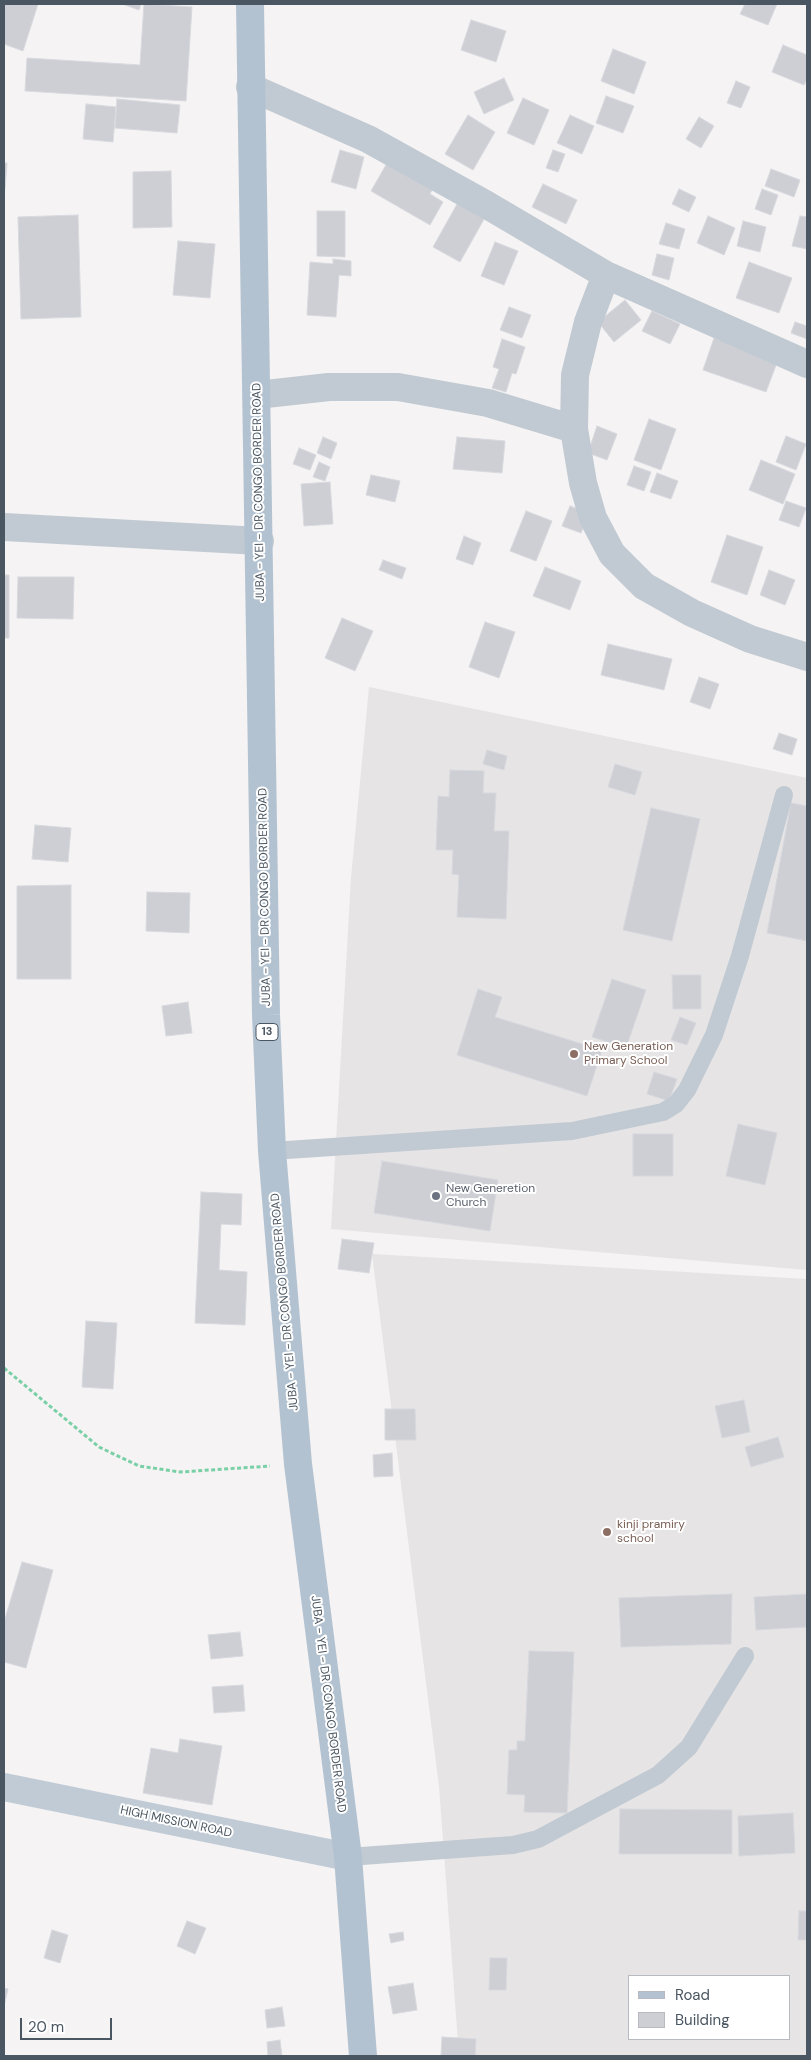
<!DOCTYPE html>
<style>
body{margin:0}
#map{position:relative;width:811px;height:2060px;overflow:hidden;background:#f5f3f3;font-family:"DM Sans",sans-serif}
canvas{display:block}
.frame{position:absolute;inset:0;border:5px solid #4a5661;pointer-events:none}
.legend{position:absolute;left:628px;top:1975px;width:162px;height:65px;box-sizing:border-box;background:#fff;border:1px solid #b7bbc0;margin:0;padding:6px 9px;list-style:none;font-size:15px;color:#4a5661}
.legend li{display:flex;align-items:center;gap:10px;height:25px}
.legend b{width:25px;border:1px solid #b7bbc0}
.scale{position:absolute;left:20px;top:2018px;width:92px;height:22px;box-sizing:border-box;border:2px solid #4a5661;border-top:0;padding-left:6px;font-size:15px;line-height:18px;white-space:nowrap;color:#4a5661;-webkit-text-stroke:4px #fff;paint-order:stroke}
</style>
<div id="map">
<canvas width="811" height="2060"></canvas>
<div class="frame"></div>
<ul class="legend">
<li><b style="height:6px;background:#b3c2d1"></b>Road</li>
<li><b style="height:14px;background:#cdcfd5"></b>Building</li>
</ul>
<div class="scale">20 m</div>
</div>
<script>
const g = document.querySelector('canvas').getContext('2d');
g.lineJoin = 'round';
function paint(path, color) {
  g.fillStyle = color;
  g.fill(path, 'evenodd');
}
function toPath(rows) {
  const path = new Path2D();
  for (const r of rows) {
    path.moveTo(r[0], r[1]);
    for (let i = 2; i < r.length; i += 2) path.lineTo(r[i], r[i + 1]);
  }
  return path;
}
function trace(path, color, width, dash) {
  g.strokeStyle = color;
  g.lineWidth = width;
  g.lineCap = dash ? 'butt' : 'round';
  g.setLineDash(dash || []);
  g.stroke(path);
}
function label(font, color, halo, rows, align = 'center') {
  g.font = font + ' "DM Sans",sans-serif';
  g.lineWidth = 4;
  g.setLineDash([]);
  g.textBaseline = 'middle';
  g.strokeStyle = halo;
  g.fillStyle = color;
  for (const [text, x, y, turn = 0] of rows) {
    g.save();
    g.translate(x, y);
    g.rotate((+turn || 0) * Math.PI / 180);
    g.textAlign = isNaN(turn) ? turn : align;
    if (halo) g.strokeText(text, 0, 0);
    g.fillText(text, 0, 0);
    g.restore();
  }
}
paint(toPath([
 [369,687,807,778,807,1270,331,1229,351,878],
 [372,1254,807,1279,807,2056,459,2056,439,1786],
 [630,1976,790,1976,790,2039,630,2039]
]), '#e6e4e5');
const building = toPath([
 [4,4,38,4,23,51,4,44,4,4],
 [122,4,141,4,139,10,122,4],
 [144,4,192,7,186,101,25,91,27,58,140,65,144,4],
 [745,4,777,4,768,25,740,14,745,4],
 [471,20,506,31,496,62,461,50,471,20],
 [783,45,807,55,807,79,804,85,772,72,783,45],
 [613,49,646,62,634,94,601,81,613,49],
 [504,78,514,100,484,114,474,92,504,78],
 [736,81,750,87,741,108,727,103,736,81],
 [606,96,634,106,623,133,596,123,606,96],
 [523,98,549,110,534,145,507,133,523,98],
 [117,99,180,105,177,133,115,128,117,99],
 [86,104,116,107,113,142,83,139,86,104],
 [468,115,495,132,473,170,445,154,468,115],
 [570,115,594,126,582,154,557,143,570,115],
 [699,117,714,126,701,148,686,139,699,117],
 [340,150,364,157,356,189,331,182,340,150],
 [553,150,565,154,558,172,546,168,553,150],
 [390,158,435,184,430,194,443,202,430,225,371,191,390,158],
 [4,163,7,163,5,189,4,189,4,163],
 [771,169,800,180,794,197,765,186,771,169],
 [171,171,172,227,133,228,133,172,171,171],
 [543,184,577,200,566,224,532,207,543,184],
 [679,189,696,197,689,212,672,204,679,189],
 [762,189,778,195,771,215,755,209,762,189],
 [461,197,488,212,460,262,433,247,461,197],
 [317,211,345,211,345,257,317,256,317,211],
 [78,215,81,317,21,319,18,217,78,215],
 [708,216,735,228,724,255,697,243,708,216],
 [800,216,807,217,807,249,792,246,800,216],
 [743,221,766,227,760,252,737,246,743,221],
 [666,223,685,229,679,249,659,244,666,223],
 [178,241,215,244,210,298,173,295,178,241],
 [495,242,518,251,504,285,481,276,495,242],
 [657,254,674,258,669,280,652,275,657,254],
 [333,259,351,261,351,276,339,275,336,317,307,315,310,262,333,264,333,259],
 [749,262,792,278,779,313,736,298,749,262],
 [625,300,641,320,614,342,598,322,625,300],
 [509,307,531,315,522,338,500,330,509,307],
 [652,311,680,324,670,344,642,331,652,311],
 [795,322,807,326,807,339,791,333,795,322],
 [714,338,778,360,766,392,703,370,714,338],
 [502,339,525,347,516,374,512,373,506,392,492,388,499,369,493,367,502,339],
 [649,419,676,429,661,470,634,460,649,419],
 [597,426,617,434,607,460,588,453,597,426],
 [786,436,806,444,796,470,776,462,786,436],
 [323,437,337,443,331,459,317,453,323,437],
 [457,437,505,441,502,473,453,469,457,437],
 [299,448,316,455,310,470,293,464,299,448],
 [761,460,795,474,783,504,749,490,761,460],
 [319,462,330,467,325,481,313,477,319,462],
 [634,466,651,472,644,491,627,485,634,466],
 [657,473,678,481,671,499,650,492,657,473],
 [371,475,400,481,395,502,366,495,371,475],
 [330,482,333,524,304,526,301,484,330,482],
 [786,501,806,508,799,527,779,520,786,501],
 [570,506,589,513,581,533,562,526,570,506],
 [526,511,552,521,536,561,510,551,526,511],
 [727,535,763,547,747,595,711,582,727,535],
 [464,536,481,543,473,565,456,559,464,536],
 [383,560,406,568,402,579,379,570,383,560],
 [545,567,581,581,570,610,533,596,545,567],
 [769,570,795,580,785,605,760,595,769,570],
 [4,575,9,575,9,638,4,638,4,575],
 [18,577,74,577,73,619,17,618,18,577],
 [342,618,373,631,355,671,325,658,342,618],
 [485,622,515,632,499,678,469,667,485,622],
 [608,644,672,659,664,690,601,675,608,644],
 [699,677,719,684,710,709,690,702,699,677],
 [779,733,797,739,792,755,773,749,779,733],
 [487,750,507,756,504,770,483,764,487,750],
 [615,764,642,772,635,795,608,787,615,764],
 [450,770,484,771,483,793,496,793,494,831,509,831,506,919,457,917,459,875,452,874,453,850,436,850,438,796,449,797,450,770],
 [791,803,807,806,807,941,767,933,791,803],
 [651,808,700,819,672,941,623,930,651,808],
 [35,825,71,828,68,862,32,859,35,825],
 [71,885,71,979,17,979,17,886,71,885],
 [147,892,190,893,189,933,146,931,147,892],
 [672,975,701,975,701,1009,673,1009,672,975],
 [612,979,646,990,626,1048,592,1037,612,979],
 [478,989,502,997,495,1017,602,1050,587,1096,457,1055,478,989],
 [188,1002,192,1033,166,1036,162,1006,188,1002],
 [680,1017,696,1023,687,1045,671,1040,680,1017],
 [654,1072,677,1079,669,1101,647,1094,654,1072],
 [738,1124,777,1133,765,1185,726,1176,738,1124],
 [633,1134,673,1134,673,1176,633,1176,633,1134],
 [382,1161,498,1180,490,1231,374,1213,382,1161],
 [201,1192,242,1194,241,1225,221,1224,219,1270,247,1272,245,1325,195,1323,201,1192],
 [342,1239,374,1243,369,1273,338,1269,342,1239],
 [86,1321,117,1323,113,1389,82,1387,86,1321],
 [744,1400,750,1432,722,1438,715,1406,744,1400],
 [385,1409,415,1409,416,1440,385,1440,385,1409],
 [778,1437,784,1457,751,1467,745,1447,778,1437],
 [392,1453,393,1476,374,1477,373,1455,392,1453],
 [22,1562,53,1570,26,1668,4,1662,4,1622,22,1562],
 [732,1594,731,1644,621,1647,619,1598,732,1594],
 [807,1594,807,1627,756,1630,754,1597,807,1594],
 [240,1632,243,1656,211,1659,208,1635,240,1632],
 [529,1651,574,1652,567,1813,524,1812,525,1795,507,1794,509,1750,517,1750,517,1741,525,1741,529,1651],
 [243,1685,245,1711,214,1713,212,1687,243,1685],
 [180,1739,222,1746,212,1805,143,1793,151,1748,178,1753,180,1739],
 [620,1809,732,1810,732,1854,619,1854,620,1809],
 [793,1813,795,1853,739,1856,738,1816,793,1813],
 [799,1911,807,1911,807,1940,798,1940,799,1911],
 [187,1921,206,1928,195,1954,177,1946,187,1921],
 [52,1930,68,1935,60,1963,44,1958,52,1930],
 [403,1932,404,1940,391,1943,389,1934,403,1932],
 [490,1958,507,1958,506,1990,489,1990,490,1958],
 [413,1983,417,2010,393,2014,388,1987,413,1983],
 [4,1988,8,1989,4,2006,4,1988],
 [282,2007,285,2026,267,2028,265,2010,282,2007],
 [442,2037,476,2039,475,2056,441,2056,442,2037],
 [280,2040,282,2056,268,2056,267,2042,280,2040]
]);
paint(building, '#cdcfd5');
trace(building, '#d7d9de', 1);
trace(toPath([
 [4,1368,99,1447,139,1466,180,1472,270,1466]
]), '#7ad0a6', 3, [4, 2.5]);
trace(toPath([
 [272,1151,572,1131,663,1112,676,1104,687,1090,714,1035,740,956,784,795],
 [348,1857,513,1845,538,1839,658,1775,689,1747,745,1656]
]), '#c1cad2', 18);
trace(toPath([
 [250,87,368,139,487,205,606,275,807,364],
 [606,275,588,322,575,375,574,429,583,483,593,518,612,554,644,586,692,613,750,639,807,657],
 [257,395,329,387,398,387,488,403,574,429],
 [4,527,260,541]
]), '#c1cad2', 28);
trace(toPath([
 [4,1787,348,1857]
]), '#c1cbd6', 28);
trace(toPath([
 [250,4,266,1015,272,1151,298,1464,348,1857,363,2056]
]), '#b3c2d1', 28);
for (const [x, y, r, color] of [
 [574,1054,5,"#8d6e63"],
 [436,1196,5,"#6b7280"],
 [607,1532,5,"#8d6e63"]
]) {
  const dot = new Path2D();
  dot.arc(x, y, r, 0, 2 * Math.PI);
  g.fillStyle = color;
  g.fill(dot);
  trace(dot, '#fff', 2);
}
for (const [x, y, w] of [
 [267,1032,22]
]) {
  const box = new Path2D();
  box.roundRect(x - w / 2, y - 8.5, w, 17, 4);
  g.fillStyle = '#fff';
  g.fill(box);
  trace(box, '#4a5661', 1);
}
label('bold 11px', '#4a5661', null, [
 ["13",267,1032]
]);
label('12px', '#4a5661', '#fff', [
 ["JUBA - YEI - DR CONGO BORDER ROAD",259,492,-91],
 ["JUBA - YEI - DR CONGO BORDER ROAD",265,897,-91],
 ["JUBA - YEI - DR CONGO BORDER ROAD",285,1302,-95],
 ["JUBA - YEI - DR CONGO BORDER ROAD",328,1704,83],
 ["HIGH MISSION ROAD",176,1822,12]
]);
label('12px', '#785e54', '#fff', [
 ["New Generation",584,1047],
 ["Primary School",584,1061],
 ["kinji pramiry",617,1525],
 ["school",617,1539]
], 'left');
label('12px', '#5b616d', '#fff', [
 ["New Generetion",446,1189],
 ["Church",446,1203]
], 'left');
</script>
